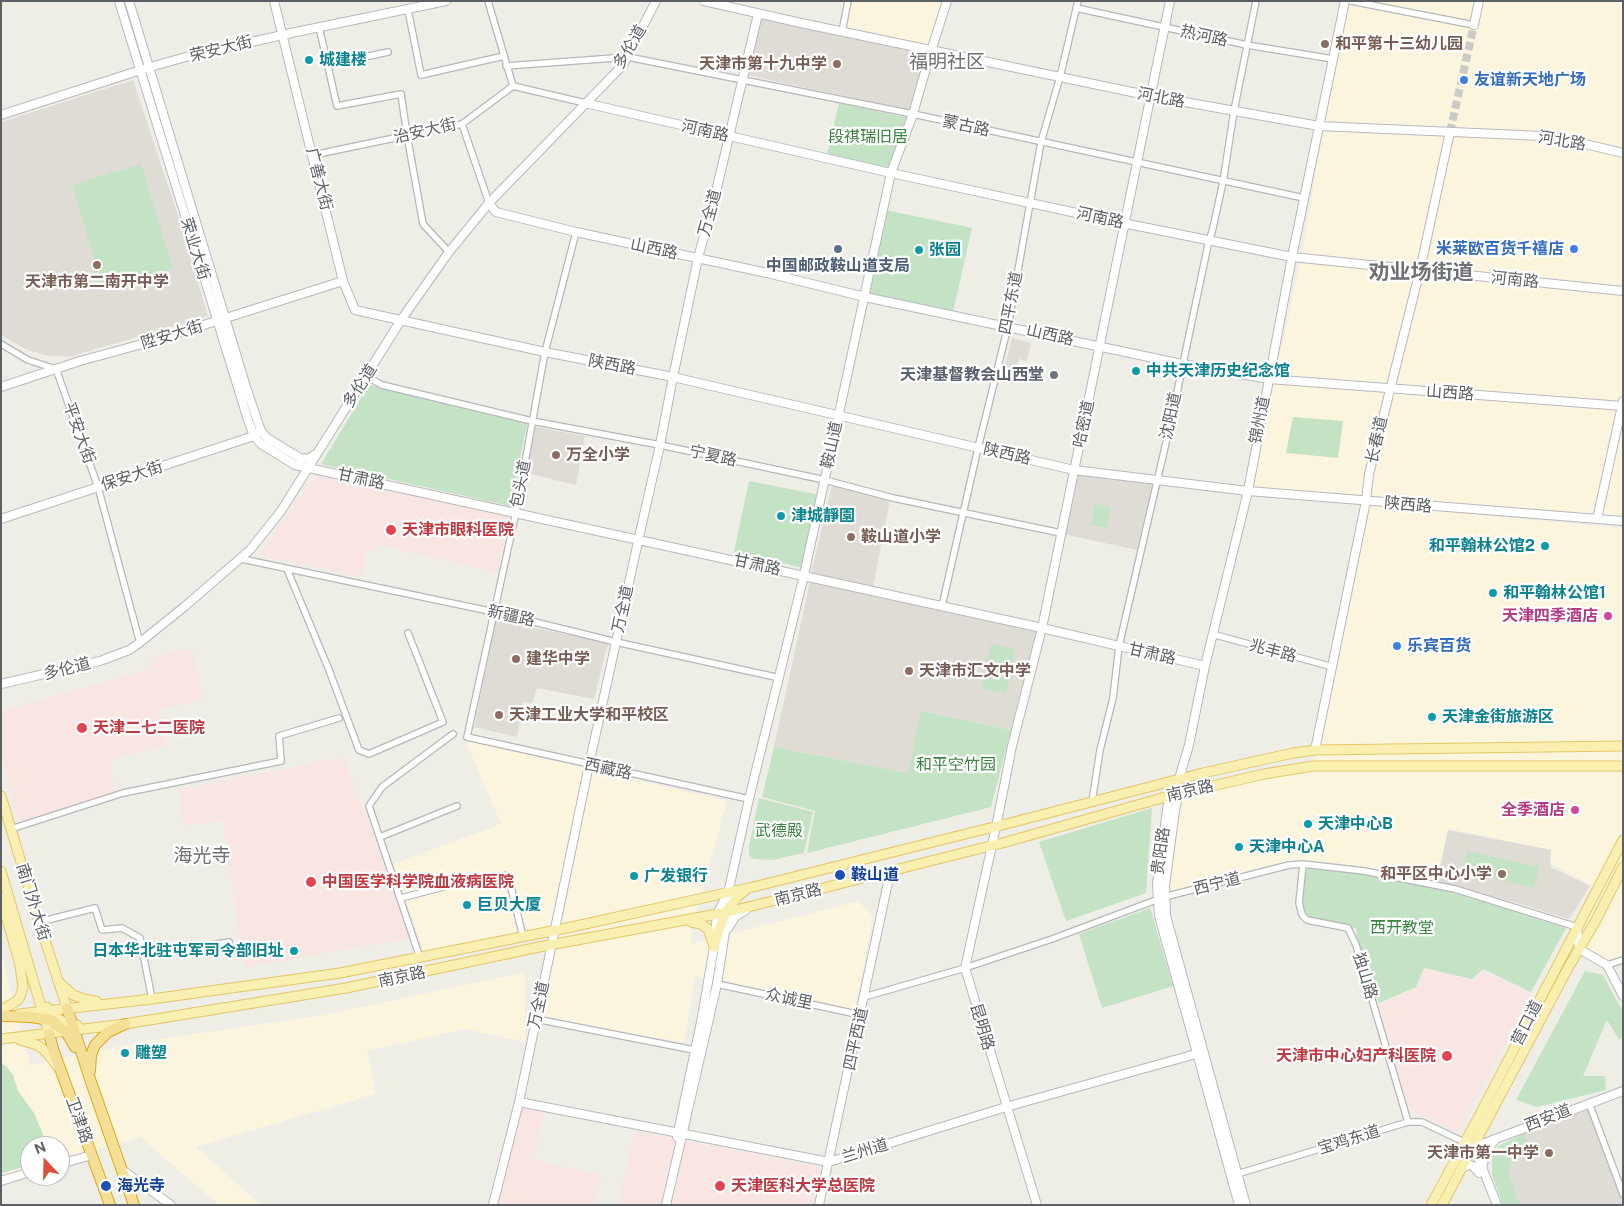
<!DOCTYPE html>
<meta charset="utf-8">
<style>
body{margin:0}
#map{position:relative;width:1624px;height:1206px;overflow:hidden;background:#eeede6;font-family:"Public Sans",sans-serif}
canvas{display:block}
.frame{position:absolute;inset:0;border:2px solid #5d6065;pointer-events:none}
.north{position:absolute;left:20px;top:1136px;width:50px;height:50px;box-sizing:border-box;background:#fff;border:1px solid #bebfc1;border-radius:50%;rotate:339deg;font-size:14px;font-weight:700;line-height:20px;text-align:center;color:#5d6065}
.north::after{content:'';display:block;margin:auto;width:18px;height:22px;background:#da503f;clip-path:polygon(50% 0,100% 100%,50% 72%,0 100%)}
</style>
<div id="map">
<canvas width="1624" height="1206"></canvas>
<div class="frame"></div>
<div class="north">N</div>
</div>
<script>
const g = document.querySelector('canvas').getContext('2d');
g.lineJoin = 'round';
function paint(path, color) {
  g.fillStyle = color;
  g.fill(path, 'evenodd');
}
function toPath(rows) {
  const path = new Path2D();
  for (const r of rows) {
    path.moveTo(r[0], r[1]);
    for (let i = 2; i < r.length; i += 2) path.lineTo(r[i], r[i + 1]);
  }
  return path;
}
function trace(path, color, width, dash) {
  g.strokeStyle = color;
  g.lineWidth = width;
  g.lineCap = dash ? 'butt' : 'round';
  g.setLineDash(dash || []);
  g.stroke(path);
}
function label(font, color, halo, rows, align = 'center') {
  g.font = font + ' "Public Sans","Noto Sans SC",sans-serif';
  g.lineWidth = 4.5;
  g.setLineDash([]);
  g.textBaseline = 'middle';
  g.strokeStyle = halo;
  g.fillStyle = color;
  for (const [text, x, y, turn = 0] of rows) {
    g.save();
    g.translate(x, y);
    g.rotate((+turn || 0) * Math.PI / 180);
    g.textAlign = isNaN(turn) ? turn : align;
    if (halo) g.strokeText(text, 0, 0);
    g.fillText(text, 0, 0);
    g.restore();
  }
}
paint(toPath([
 [846,1,945,1,929,49,840,32],
 [1349,1,1623,1,1623,516,1369,499,1251,489,1304,244,1324,125],
 [1368,505,1623,528,1623,962,1609,966,1572,943,1600,890,1550,863,1551,850,1449,829,1436,882,1353,865,1305,860,1286,862,1168,894,1161,875,1170,808,1176,798,1294,771,1316,758],
 [465,740,727,801,692,930,691,944,858,901,873,916,855,1012,695,976,684,1042,538,1021,559,926,424,952,393,864,501,824],
 [1,953,30,1065,146,1041,324,1015,525,972,525,1042,465,1029,367,1051,376,1094,196,1147,261,1205,219,1205,140,1137,60,1159,60,1146,30,1146,30,1168,1,1175]
]), '#fbf5de');
paint(toPath([
 [760,18,926,54,910,110,747,75],
 [133,80,177,213,208,316,69,357,45,355,25,349,1,335,1,122],
 [1012,338,1031,343,1027,361,1019,359,1013,384,1001,382],
 [535,427,585,436,576,485,526,473],
 [1075,473,1153,482,1137,550,1063,534],
 [832,485,890,500,873,587,811,574],
 [810,582,1037,630,1011,730,922,711,908,773,774,747],
 [496,620,608,643,594,699,537,688,532,703,523,702,517,737,474,727],
 [1448,830,1551,850,1550,867,1590,886,1569,919,1520,904,1437,882],
 [1588,1110,1623,1205,1503,1205,1492,1175,1492,1159,1497,1147,1524,1133]
]), '#dedcd4');
paint(toPath([
 [323,476,509,515,497,573,378,545,371,551,367,550,362,577,259,555,313,480],
 [193,648,203,700,159,710,167,745,111,759,114,799,20,825,1,758,1,711,146,670,154,656],
 [344,757,411,938,243,968,223,820,184,826,178,790],
 [1424,969,1472,980,1483,971,1532,995,1457,1132,1409,1108,1379,1004,1417,988],
 [520,1108,544,1112,534,1160,602,1175,595,1204,597,1205,497,1205],
 [634,1131,821,1167,813,1205,618,1205]
]), '#f9e6e3');
paint(toPath([
 [839,103,910,118,892,171,827,155],
 [141,164,173,269,104,290,72,185],
 [886,210,972,228,953,312,868,295],
 [369,385,527,424,510,506,321,464],
 [1293,417,1343,421,1338,458,1286,453],
 [749,481,820,495,803,568,734,552],
 [1095,504,1111,507,1107,528,1091,525],
 [991,644,1015,649,1006,693,982,688],
 [921,711,1011,730,991,807,807,853,815,811,762,797,774,747,908,773],
 [759,798,813,812,804,853,772,860,753,859,749,855,749,847],
 [1152,808,1146,893,1066,921,1039,842],
 [1467,851,1539,867,1534,888,1462,871],
 [1305,866,1364,873,1453,891,1566,928,1531,992,1483,969,1472,979,1424,968,1416,987,1379,1003,1358,947,1356,928,1308,918,1303,914,1300,902],
 [1150,908,1173,986,1102,1008,1079,934],
 [1585,971,1603,975,1623,1012,1623,1037,1619,1040,1607,1020,1583,1076,1605,1076,1606,1090,1537,1107,1516,1100],
 [1,1063,7,1067,13,1075,18,1091,34,1113,48,1146,30,1146,30,1165,3,1173,1,1170],
 [1524,1133,1529,1150,1513,1158,1508,1173,1520,1205,1503,1205,1492,1175,1492,1159,1497,1147]
]), '#c4e3c5');
trace(toPath([
 [1450,132,1474,25]
]), '#cacac6', 8, [8, 4]);
const street = toPath([
 [488,1,513,86],
 [1351,1,1474,25],
 [1076,8,1247,45,1333,59],
 [408,10,421,75,504,56],
 [319,27,337,106,401,94,407,135,423,224,449,252],
 [842,32,848,1],
 [328,65,388,52],
 [506,66,628,57,913,114,1304,198],
 [462,124,489,203],
 [313,155,462,124,513,86,585,103],
 [576,232,545,352,516,512,467,737,749,799],
 [1,344,28,360,56,369,98,487,140,643],
 [366,376,382,385,532,421,660,445,825,480,893,498,1061,533],
 [242,559,494,612,616,642,780,678],
 [287,569,329,670,359,750,369,754,443,722,408,633],
 [942,606,978,448,1008,326,1041,142,1060,77,1078,1],
 [1212,634,1333,667],
 [1092,802,1100,750,1113,698,1119,646,1171,421,1209,240,1212,232,1223,182,1234,111,1256,1],
 [11,829,123,793,281,761,279,736,339,718],
 [380,837,457,806],
 [1303,864,1299,903,1302,915,1307,920,1348,928,1356,945,1408,1122],
 [401,898,447,886,508,875,523,937],
 [39,922,95,908,102,930,122,928,140,938,152,999],
 [143,956,229,942],
 [420,958,369,806,382,787,453,734],
 [1607,965,1623,960],
 [717,984,861,1015],
 [864,997,965,968,1052,939,1164,897,1289,865,1303,864,1364,871,1455,889,1577,927],
 [536,1019,699,1051],
 [1589,1103,1623,1194],
 [1234,1175,1408,1122,1422,1122,1464,1142]
]);
const secondary = toPath([
 [119,1,248,420,254,436,261,444,295,465,1042,628,1205,666],
 [129,1,246,387,261,431,267,438,300,458,308,459,314,455],
 [274,1,343,281,355,310,545,352,673,377,1074,470,1248,491,1623,521],
 [704,1,801,23,1151,96,1319,126,1542,136,1568,140,1623,153],
 [1474,25,1479,1],
 [585,103,891,173,1123,223,1292,257,1623,291],
 [1,115,150,67,193,55,296,32,446,1],
 [489,203,496,212,576,232,767,273,865,297,1182,364,1269,379,1623,406],
 [1,387,80,361,153,341,343,281],
 [1,519,254,436,258,433],
 [1597,519,1623,401],
 [1,684,100,661,129,650,138,644,184,607,250,550,281,511,401,320,449,252,489,203,623,65,656,1],
 [1315,750,1366,501,1369,474,1420,270,1450,132],
 [1179,791,1175,811,1165,885,1166,916,1246,1205],
 [1577,927,1579,949,1607,965,1623,996],
 [728,928,736,916,746,910],
 [519,1102,829,1162,1006,1107,1203,1052],
 [677,1137,702,1017,714,947,717,914,727,895],
 [1471,1145,1474,1147,1497,1205],
 [1474,1147,1623,1091],
 [60,1164,92,1155],
 [1483,1165,1485,1151,1495,1140],
 [1463,1167,1470,1165,1473,1166,1479,1173],
 [121,1169,171,1205],
 [1,1181,30,1172],
 [493,1205,519,1102,589,765,641,528,660,445,673,377,698,258,715,196,758,14],
 [666,1205,717,984,728,912,728,893,749,799,804,575,891,173,913,114,931,51,947,1],
 [819,1205,890,873],
 [1037,1205,965,968,996,827,1012,746,1042,628,1170,1],
 [1239,1205,1159,916,1157,884,1169,796,1179,779,1189,745,1205,666,1248,491,1292,257,1345,1]
]);
const primary = toPath([
 [1,796,39,922,67,1008],
 [1,871,49,1034],
 [1,898,20,965,23,987,20,997,17,1001,1,1010],
 [691,922,701,924,708,929,714,946],
 [714,947,720,927,728,909,738,896,746,890],
 [59,982,73,995,84,999,96,1001],
 [47,1007,58,1019,67,1023,77,1025],
 [19,1014,152,999,340,973,567,928,753,887,1010,823,1203,773,1293,753,1315,750,1623,746],
 [1,1039,125,1024,346,988,539,947,728,912,1006,842,1169,796,1264,774,1313,766,1623,766],
 [20,1040,37,1045,43,1049,48,1054,57,1066],
 [1431,1205,1477,1120,1623,840],
 [1442,1205,1567,970,1596,920,1623,867]
]);
const highway = toPath([
 [67,1008,91,1082,134,1205],
 [5,1016,30,1017,51,1020,66,1032,75,1047],
 [49,1034,54,1052,110,1205],
 [90,1071,91,1055,95,1045,108,1032,125,1024]
]);
trace(street, '#b6b7bb', 8);
trace(secondary, '#b7b9be', 10);
trace(primary, '#e5c667', 11);
trace(highway, '#e0a614', 12);
trace(street, '#fff', 5.5);
trace(secondary, '#fff', 8);
trace(primary, '#f8efb1', 9);
trace(highway, '#f4df97', 10);
for (const [x, y, r, color] of [
 [1325,44,5,"#8d6e63"],
 [309,60,5,"#0f9aa8"],
 [837,64,5,"#8d6e63"],
 [1464,80,5,"#3f7fe0"],
 [838,249,5,"#5c6f8a"],
 [1574,249,5,"#3f7fe0"],
 [919,250,5,"#0f9aa8"],
 [97,265,5,"#8d6e63"],
 [1136,371,5,"#0f9aa8"],
 [1054,375,5,"#6b7280"],
 [556,455,5,"#8d6e63"],
 [781,516,5,"#0f9aa8"],
 [391,530,6,"#e0444e"],
 [851,537,5,"#8d6e63"],
 [1545,546,5,"#0f9aa8"],
 [1493,593,5,"#0f9aa8"],
 [1608,616,5,"#d1479c"],
 [1397,646,5,"#3f7fe0"],
 [516,659,5,"#8d6e63"],
 [909,671,5,"#8d6e63"],
 [499,715,5,"#8d6e63"],
 [1432,717,5,"#0f9aa8"],
 [82,728,6,"#e0444e"],
 [1575,810,5,"#d1479c"],
 [1308,824,5,"#0f9aa8"],
 [1239,847,5,"#0f9aa8"],
 [1502,874,5,"#8d6e63"],
 [840,875,6,"#1a4fb4"],
 [634,876,5,"#0f9aa8"],
 [311,882,6,"#e0444e"],
 [467,905,5,"#0f9aa8"],
 [294,951,5,"#0f9aa8"],
 [125,1053,5,"#0f9aa8"],
 [1447,1056,6,"#e0444e"],
 [1549,1153,5,"#8d6e63"],
 [106,1186,6,"#1a4fb4"],
 [720,1186,6,"#e0444e"]
]) {
  const dot = new Path2D();
  dot.arc(x, y, r, 0, 2 * Math.PI);
  g.fillStyle = color;
  g.fill(dot);
  trace(dot, '#fff', 2);
}
label('16px', '#5d6065', '#fff', [
 ["热河路",1204,36,12],
 ["多伦道",630,47,-59],
 ["荣安大街",221,49,-14],
 ["河北路",1161,98,11],
 ["蒙古路",966,126,12],
 ["治安大街",425,131,-13],
 ["河南路",705,131,13],
 ["河北路",1562,141,9],
 ["广善大街",319,179,76],
 ["万全道",710,213,-75],
 ["河南路",1100,218,12],
 ["荣业大街",195,249,73],
 ["山西路",654,249,12],
 ["河南路",1515,280,6],
 ["四平东道",1011,303,-79],
 ["陞安大街",172,335,-17],
 ["山西路",1050,335,13],
 ["陕西路",612,365,11],
 ["多伦道",360,386,-57],
 ["山西路",1450,393,4],
 ["沈阳道",1171,416,-78],
 ["锦州道",1260,420,-79],
 ["哈密道",1084,424,-78],
 ["平安大街",79,433,70],
 ["长春道",1377,440,-77],
 ["鞍山道",832,445,-78],
 ["陕西路",1007,454,13],
 ["宁夏路",713,456,12],
 ["保安大街",132,476,-18],
 ["甘肃路",361,479,12],
 ["包头道",521,484,-79],
 ["陕西路",1408,505,5],
 ["甘肃路",757,565,12],
 ["万全道",623,609,-78],
 ["新疆路",511,616,13],
 ["兆丰路",1273,651,15],
 ["甘肃路",1152,654,13],
 ["多伦道",67,669,-14],
 ["西藏路",608,769,12],
 ["南京路",1190,791,-13],
 ["贵阳路",1161,851,-82],
 ["西宁道",1217,884,-14],
 ["南京路",798,895,-14],
 ["南门外大街",33,902,73],
 ["独山路",1365,976,73],
 ["南京路",402,977,-12],
 ["众诚里",789,999,12],
 ["万全道",539,1005,-78],
 ["营口道",1527,1023,-63],
 ["昆明路",982,1027,73],
 ["四平西道",856,1039,-78],
 ["西安道",1548,1118,-21],
 ["卫津路",79,1120,70],
 ["宝鸡东道",1349,1140,-17],
 ["兰州道",865,1151,-17]
]);
label('bold 16px', '#785e54', '#fff', [
 ["和平第十三幼儿园",1335,44],
 ["天津市第十九中学",827,64,"right"],
 ["天津市第二南开中学",97,282,"center"],
 ["万全小学",566,455],
 ["鞍山道小学",861,537],
 ["建华中学",526,659],
 ["天津市汇文中学",919,671],
 ["天津工业大学和平校区",509,715],
 ["和平区中心小学",1492,874,"right"],
 ["天津市第一中学",1539,1153,"right"]
], 'left');
label('bold 16px', '#0d838f', '#fff', [
 ["城建楼",319,60],
 ["张园",929,250],
 ["中共天津历史纪念馆",1146,371],
 ["津城靜園",791,516],
 ["和平翰林公馆2",1535,546,"right"],
 ["和平翰林公馆1",1503,593],
 ["天津金街旅游区",1442,717],
 ["天津中心B",1318,824],
 ["天津中心A",1249,847],
 ["广发银行",644,876],
 ["巨贝大厦",477,905],
 ["日本华北驻屯军司令部旧址",284,951,"right"],
 ["雕塑",135,1053]
], 'left');
label('bold 16px', '#366cbe', '#fff', [
 ["友谊新天地广场",1474,80],
 ["米莱欧百货千禧店",1564,249,"right"],
 ["乐宾百货",1407,646]
], 'left');
label('16px', '#3d8343', '#fff', [
 ["段祺瑞旧居",868,137],
 ["和平空竹园",956,765],
 ["武德殿",779,831],
 ["西开教堂",1402,928]
]);
label('bold 16px', '#4e5e75', '#fff', [
 ["中国邮政鞍山道支局",838,266]
]);
label('bold 16px', '#5b616d', '#fff', [
 ["天津基督教会山西堂",1044,375]
], 'right');
label('bold 16px', '#be3a42', '#fff', [
 ["天津市眼科医院",402,530],
 ["天津二七二医院",93,728],
 ["中国医学科学院血液病医院",322,882],
 ["天津市中心妇产科医院",1436,1056,"right"],
 ["天津医科大学总医院",731,1186]
], 'left');
label('bold 16px', '#b23c85', '#fff', [
 ["天津四季酒店",1598,616],
 ["全季酒店",1565,810]
], 'right');
label('bold 16px', '#164399', '#fff', [
 ["鞍山道",851,875],
 ["海光寺",117,1186]
], 'left');
label('19px', '#6e7276', '#fff', [
 ["福明社区",947,62],
 ["海光寺",202,856]
]);
label('bold 21px', '#6e7276', '#fff', [
 ["劝业场街道",1421,273]
]);
</script>
